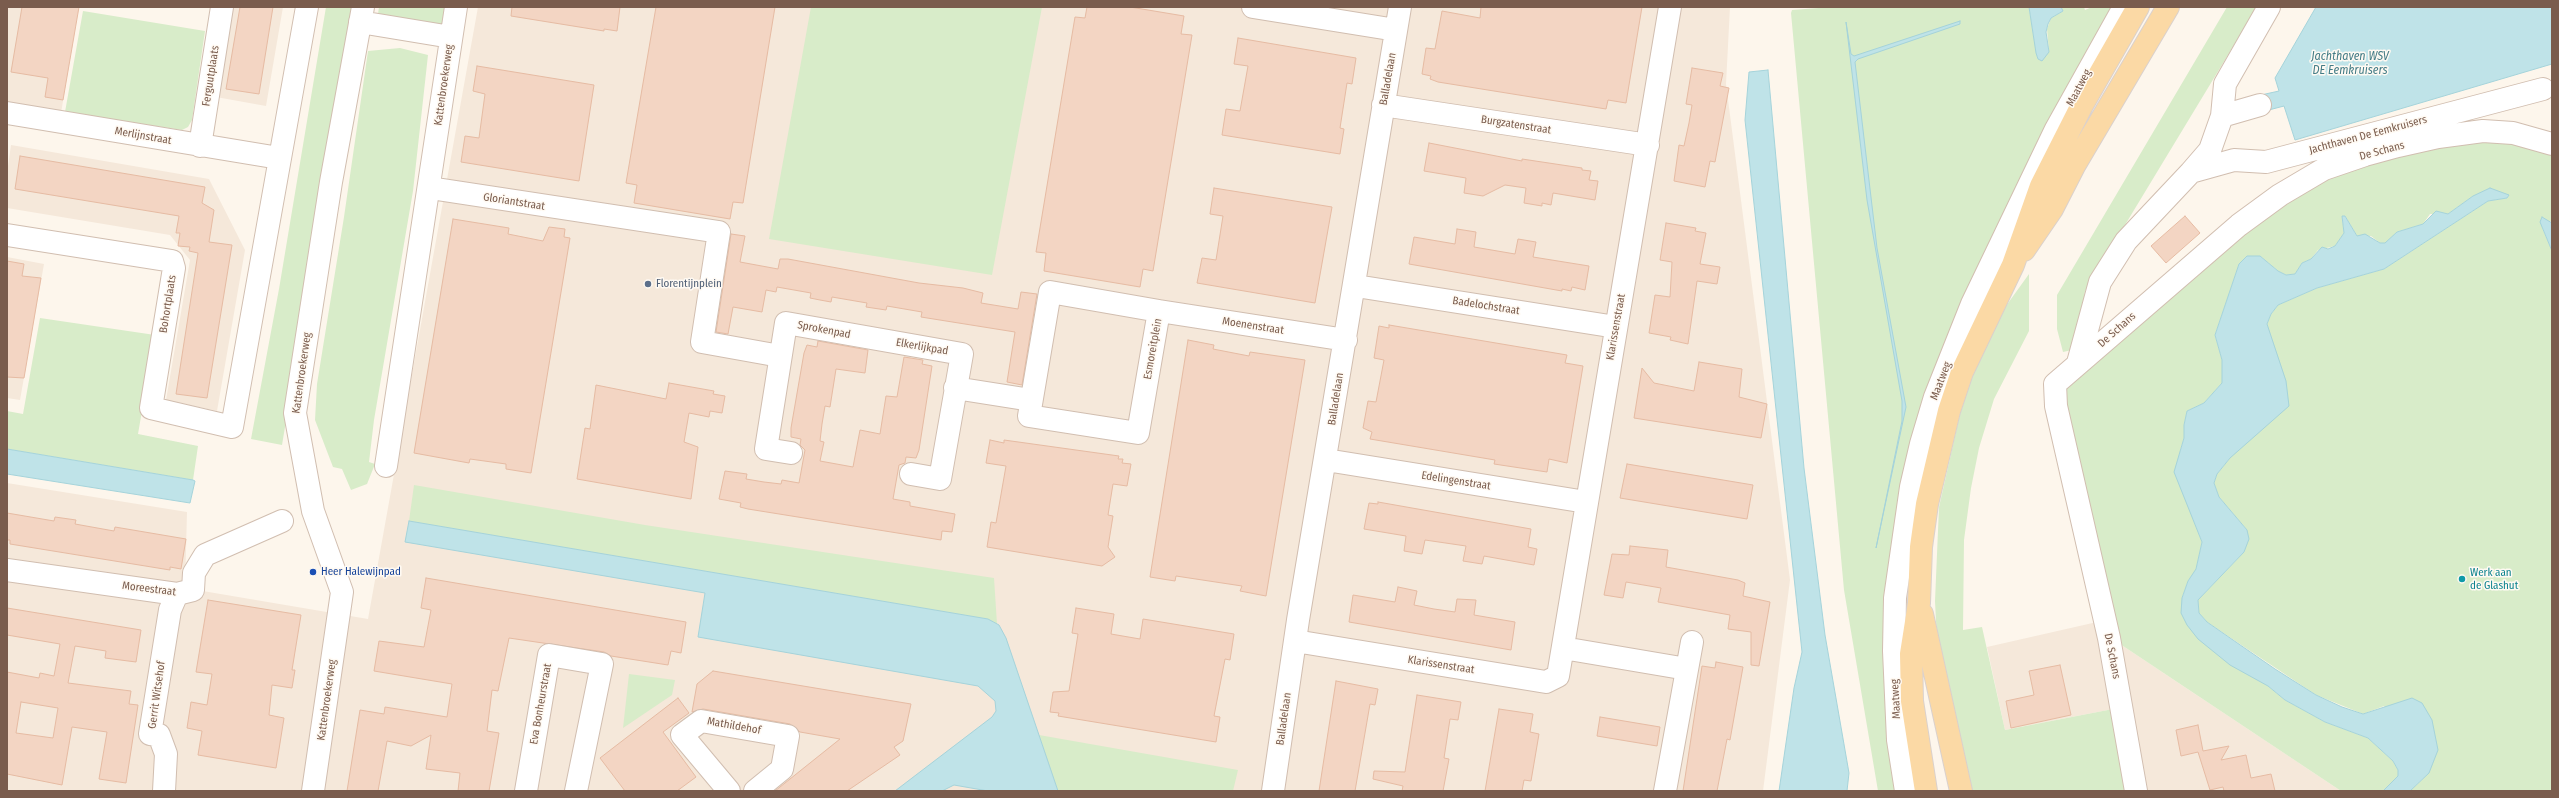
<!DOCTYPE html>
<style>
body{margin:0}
#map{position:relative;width:2559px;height:798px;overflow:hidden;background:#fdf6ec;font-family:"Fira Sans Condensed",sans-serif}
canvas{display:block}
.frame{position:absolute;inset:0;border:8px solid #7a5c4d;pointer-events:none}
</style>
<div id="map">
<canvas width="2559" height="798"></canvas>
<div class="frame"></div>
</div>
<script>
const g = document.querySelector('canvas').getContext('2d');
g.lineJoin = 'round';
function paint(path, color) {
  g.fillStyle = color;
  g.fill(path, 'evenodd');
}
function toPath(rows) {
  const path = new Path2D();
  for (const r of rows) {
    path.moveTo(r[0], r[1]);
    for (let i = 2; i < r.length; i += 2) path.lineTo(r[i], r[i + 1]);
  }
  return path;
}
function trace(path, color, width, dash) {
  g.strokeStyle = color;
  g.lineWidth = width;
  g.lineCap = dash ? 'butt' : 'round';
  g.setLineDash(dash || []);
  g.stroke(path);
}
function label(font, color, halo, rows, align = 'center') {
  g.font = font + ' "Fira Sans Condensed",sans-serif';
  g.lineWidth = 3;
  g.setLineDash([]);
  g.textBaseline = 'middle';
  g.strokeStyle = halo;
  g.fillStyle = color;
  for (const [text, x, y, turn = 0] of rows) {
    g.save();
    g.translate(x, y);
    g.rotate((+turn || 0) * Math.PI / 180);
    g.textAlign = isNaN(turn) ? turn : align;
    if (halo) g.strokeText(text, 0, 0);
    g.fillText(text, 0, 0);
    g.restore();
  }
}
paint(toPath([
 [7,7,79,7,61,113,7,104],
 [232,7,283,7,266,106,216,97],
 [478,7,1730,7,1726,84,1790,580,1763,791,7,791,7,483,187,512,185,588,368,619],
 [11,145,209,179,245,250,217,411,166,400,190,260,170,235,7,208,7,173],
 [7,257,44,264,20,400,7,398],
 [2097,622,2113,709,2005,730,1987,647],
 [2117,642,2341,791,2144,791]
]), '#f5e8da');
paint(toPath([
 [326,7,355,7,282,445,251,439,279,289],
 [379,7,448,7,443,36,377,21],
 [811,7,1042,7,992,275,769,239],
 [1832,7,2029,7,2038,59,2049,52,2047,29,2051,18,2063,11,2061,7,2084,7,2085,10,2092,7,2116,7,1906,484,1902,791,1878,791,1844,590,1791,13,1792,10],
 [2227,7,2257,7,2085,291,2081,320,2072,350,2063,352,2057,329,2057,295],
 [83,11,205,31,192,120,188,127,182,130,65,112],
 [400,48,428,55,413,191,374,420,369,462,375,464,367,484,351,490,342,469,333,467,315,420,317,384,344,217,368,51],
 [2482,136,2552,152,2552,223,2550,221,2542,227,2552,251,2552,791,2410,791,2429,773,2384,706,2363,714,2316,695,2207,622,2199,613,2198,600,2244,552,2247,530,2219,497,2214,483,2217,474,2230,458,2276,356,2268,332,2267,324,2271,314,2278,305,2317,288,2384,269,2488,201,2507,198,2509,195,2473,196,2448,214,2430,214,2423,224,2397,232,2386,243,2380,243,2371,236,2357,236,2345,216,2342,216,2344,233,2335,246,2318,250,2311,259,2302,263,2295,274,2286,275,2278,271,2260,256,2239,265,2215,335,2222,360,2222,383,2204,403,2187,411,2184,425,2184,438,2180,451,2191,511,2202,542,2196,570,2188,581,2182,598,2268,686,2285,700,2325,722,2368,738,2393,761,2398,770,2398,776,2383,791,2341,791,2117,642,2063,395,2067,382,2293,190,2350,168],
 [2029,274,2029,331,1994,399,1979,448,1971,488,1964,540,1963,630,1982,627,2005,730,2113,709,2128,791,1970,791,1937,641,1935,601,1939,507,1960,414,1973,373,1998,317],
 [40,318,155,335,138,434,198,446,193,480,7,449,7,411,23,414],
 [414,485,645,525,994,578,997,624,988,619,409,521],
 [629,674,675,680,672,695,623,728],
 [1039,735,1238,770,1233,791,1058,791]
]), '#d8ecc9');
const water = toPath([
 [2029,7,2061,7,2063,11,2051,18,2048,24,2046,32,2049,52,2042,61,2038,59,2036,53,2029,7],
 [2316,7,2552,7,2552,64,2295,140,2284,106,2265,111,2261,95,2279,91,2275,78,2316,7],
 [1960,21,1960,24,1858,59,1855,62,1877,248,1906,407,1876,548,1902,421,1902,401,1867,200,1846,22,1851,54,1854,56,1960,21],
 [1768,70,1804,468,1825,635,1849,773,1847,791,1779,791,1794,688,1802,652,1745,120,1749,72,1768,70],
 [2490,188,2509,195,2507,198,2488,201,2384,269,2317,288,2278,305,2271,314,2267,324,2286,381,2289,406,2230,458,2217,474,2214,483,2219,497,2247,530,2249,539,2244,552,2198,600,2199,613,2207,622,2275,669,2316,695,2342,707,2363,714,2412,698,2422,703,2432,720,2438,750,2429,773,2410,791,2383,791,2398,776,2398,770,2393,761,2368,738,2325,722,2285,700,2268,686,2230,665,2198,639,2187,625,2181,613,2182,598,2188,581,2196,569,2202,542,2174,472,2184,438,2184,425,2187,411,2204,403,2222,383,2222,360,2215,335,2239,264,2247,256,2260,256,2278,271,2286,275,2295,274,2302,263,2311,259,2322,247,2328,249,2335,246,2344,233,2342,216,2345,216,2357,236,2365,234,2380,243,2385,243,2397,232,2423,224,2436,211,2448,214,2473,196,2490,188],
 [2542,217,2552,223,2552,251,2540,222,2542,217],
 [7,449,193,480,195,481,190,503,7,474,7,449],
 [409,521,988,619,999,625,1006,638,1058,791,988,791,954,785,942,791,895,791,992,717,996,711,995,701,978,686,698,637,705,593,405,542,409,521]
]);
paint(water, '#bfe3e8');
trace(water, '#a5d3da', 1);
const building = toPath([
 [22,7,79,7,63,100,45,97,48,78,11,72,22,7],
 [240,7,273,7,259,94,226,89,240,7],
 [512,7,620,7,617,31,604,29,604,31,511,16,512,7],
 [656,7,775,7,743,203,733,202,730,219,634,203,637,185,626,183,656,7],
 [1087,7,1130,7,1184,16,1181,34,1192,35,1153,271,1143,269,1140,287,1044,271,1046,253,1036,252,1075,17,1085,18,1087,7],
 [1481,7,1642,7,1626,103,1608,100,1606,109,1438,82,1430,79,1431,76,1422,74,1426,48,1435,49,1442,11,1480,18,1481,7],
 [1238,38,1356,58,1352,84,1347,83,1340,128,1344,129,1340,154,1222,135,1226,109,1240,111,1248,66,1234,64,1238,38],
 [477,66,594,85,579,181,461,162,465,136,479,138,485,94,473,91,477,66],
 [1692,68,1723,73,1720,86,1729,88,1715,162,1710,161,1705,187,1674,181,1679,145,1684,146,1689,123,1692,105,1686,104,1692,68],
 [1429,143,1522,161,1522,159,1582,168,1582,170,1591,171,1589,180,1598,181,1595,200,1553,193,1551,205,1542,203,1542,206,1524,203,1526,188,1505,185,1483,196,1464,193,1466,178,1424,171,1429,143],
 [20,156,205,187,202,203,214,210,209,242,232,245,207,398,176,394,198,253,189,251,190,247,178,246,180,233,176,233,179,216,15,189,20,156],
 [1214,188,1332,207,1315,303,1197,283,1202,258,1216,260,1223,216,1210,214,1214,188],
 [2185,216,2200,233,2166,263,2151,246,2185,216],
 [453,219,509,228,508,234,543,241,549,227,565,229,564,237,570,238,531,473,506,469,506,464,470,459,469,463,414,453,453,219],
 [1666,223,1696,228,1695,231,1706,233,1700,264,1720,267,1717,284,1697,281,1688,344,1670,340,1671,337,1649,333,1655,295,1670,297,1672,262,1660,260,1666,223],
 [1457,229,1476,232,1474,247,1515,254,1518,239,1536,242,1533,257,1589,266,1585,290,1572,287,1571,291,1562,289,1562,291,1409,264,1414,237,1455,244,1457,229],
 [731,234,745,236,740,262,778,269,780,259,788,259,919,283,963,288,983,293,981,303,1018,309,1021,292,1037,294,1022,385,1007,382,1015,332,921,317,922,312,887,306,886,310,866,307,867,303,832,297,831,302,820,300,810,298,811,293,777,287,776,292,766,290,762,312,733,307,728,334,716,332,731,234],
 [7,261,24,264,22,276,41,278,24,378,7,377,7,261],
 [1389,325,1567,355,1565,363,1583,366,1567,463,1549,459,1547,472,1494,464,1495,460,1370,439,1372,432,1363,428,1368,401,1376,402,1384,360,1374,358,1379,326,1389,328,1389,325],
 [1188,340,1214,345,1213,349,1249,356,1250,352,1305,360,1266,596,1240,591,1242,586,1176,576,1175,581,1150,577,1188,340],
 [818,341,868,350,865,373,836,369,830,407,825,406,822,424,820,441,824,442,820,461,853,467,860,430,880,434,886,396,897,397,904,357,923,360,922,364,932,366,919,450,916,458,906,457,905,463,899,465,893,499,910,502,910,506,955,514,952,532,942,531,941,540,748,509,740,507,741,503,719,499,725,471,747,474,746,479,764,482,781,484,782,480,799,483,805,450,800,445,801,439,791,437,791,428,804,353,807,345,817,347,818,341],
 [1699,362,1742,369,1739,397,1767,404,1761,438,1634,418,1642,368,1654,383,1694,391,1699,362],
 [669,383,714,391,713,394,725,396,722,413,710,411,709,417,689,413,684,442,698,447,691,499,577,479,585,428,590,429,596,385,666,399,669,383],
 [990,440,1004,443,1004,440,1119,456,1118,459,1123,459,1122,463,1131,464,1127,486,1113,484,1108,515,1113,516,1108,547,1115,557,1102,566,987,547,991,522,996,523,1006,466,986,463,990,440],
 [1627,464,1753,485,1747,519,1620,498,1627,464],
 [1378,502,1531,529,1528,547,1537,549,1534,565,1484,556,1482,564,1463,561,1466,546,1425,540,1422,554,1404,551,1406,536,1364,529,1369,503,1378,504,1378,502],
 [7,513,54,521,55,517,76,520,75,524,114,531,115,527,186,539,181,569,170,567,170,570,10,544,10,540,7,540,7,513],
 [1630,546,1668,550,1666,567,1738,580,1745,583,1743,596,1770,602,1759,666,1751,665,1751,632,1728,629,1730,615,1658,602,1661,588,1626,582,1623,598,1604,595,1612,554,1629,555,1630,546],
 [426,578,686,622,681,653,671,651,668,665,611,656,604,652,509,638,498,691,492,690,487,731,499,733,489,791,458,791,460,773,426,769,431,735,411,746,387,741,378,791,347,791,360,710,384,714,385,707,447,717,452,684,374,671,379,641,424,647,431,610,421,608,426,578],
 [1398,587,1417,591,1414,605,1434,609,1455,612,1457,599,1476,600,1474,615,1515,622,1511,650,1349,622,1353,595,1395,602,1398,587],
 [208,600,301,615,292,670,295,670,292,688,272,685,269,715,284,718,276,768,198,755,202,731,187,728,191,702,207,705,212,674,196,672,208,600],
 [7,608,141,630,136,662,105,658,106,651,75,646,68,683,131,691,129,704,138,705,126,783,99,779,107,732,72,727,62,785,7,774,7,672,39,678,40,673,54,676,60,644,7,635,7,608],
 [21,702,58,708,53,738,16,733,21,702],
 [1076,608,1114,614,1111,634,1140,639,1143,619,1234,634,1230,660,1225,659,1214,716,1220,717,1216,742,1058,716,1059,713,1050,712,1053,692,1069,691,1078,634,1072,633,1076,608],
 [1716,662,1743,667,1730,740,1727,739,1717,791,1683,791,1702,666,1715,668,1716,662],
 [2060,665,2071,715,2011,728,2006,701,2034,695,2029,671,2060,665],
 [713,671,911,704,903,741,894,747,900,755,847,791,775,791,840,739,800,732,790,724,703,709,692,712,697,684,713,671],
 [1336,681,1378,689,1375,705,1370,704,1355,791,1319,791,1336,681],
 [1417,695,1461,702,1458,720,1450,719,1444,758,1449,759,1443,791,1402,791,1403,786,1373,779,1374,771,1405,772,1417,695],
 [678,698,689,713,663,732,696,777,677,791,625,791,600,758,678,698],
 [1499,709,1533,714,1530,732,1539,734,1531,781,1524,780,1522,791,1485,791,1499,709],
 [1600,717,1660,727,1657,746,1597,736,1600,717],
 [2198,725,2203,751,2229,746,2221,760,2246,755,2251,778,2271,774,2275,791,2224,791,2223,787,2210,790,2198,752,2181,756,2176,730,2198,725]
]);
paint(building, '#f3d5c3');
trace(building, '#e6bba3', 1);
const minor = toPath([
 [1253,7,1396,30],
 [360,22,451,37],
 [1383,105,1648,145],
 [7,113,279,158],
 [2222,116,2260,105],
 [200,146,222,7],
 [2191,172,2210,150,2222,116,2225,84,2269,7],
 [430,188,719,232,702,342,780,356],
 [7,235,172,261,174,268,151,408,232,427,307,7],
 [1356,286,1616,327],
 [1050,292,1159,311,1138,433,1029,416,1050,292],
 [1159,311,1346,340],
 [2078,363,2100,282,2126,241,2191,172,2234,160,2266,162,2543,89],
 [955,388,1031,400],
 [791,453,766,449,786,323,962,354,940,479,911,474],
 [1326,460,1586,502],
 [386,466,456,7],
 [7,570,177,594,193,590,194,573,205,555,282,521],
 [1295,641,1546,682,1558,676,1670,7],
 [1563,648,1687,669],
 [164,791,166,754,159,735,150,734,170,610,177,594],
 [313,791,342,592,313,511,295,413,331,182,363,7],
 [526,791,549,655,602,664,576,791],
 [729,791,682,735,701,721,788,736,782,769,755,791],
 [1273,791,1298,620,1400,7],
 [1665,791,1692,642],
 [1906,791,1898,740,1894,651,1895,598,1911,487,1921,444,1935,397,1972,304,2056,129,2124,7],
 [2136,791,2109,638,2056,406,2055,384,2239,225,2280,195,2324,169,2365,155,2398,146,2438,137,2483,131,2513,133,2552,144]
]);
const major = toPath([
 [2024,250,2052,209,2074,166,2168,7],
 [1922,614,1961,791],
 [1926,791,1912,701,1911,654,1919,603,1921,547,1927,504,1949,411,1962,372,2013,265,2041,186,2082,105,2138,7]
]);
trace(minor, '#d1beb0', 24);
trace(major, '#dad1cd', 24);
trace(minor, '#fff', 22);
trace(major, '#fbd9a5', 22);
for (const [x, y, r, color] of [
 [648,284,4,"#5c6f8a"],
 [313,572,4,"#1a4fb4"],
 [2462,579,4,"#0f9aa8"]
]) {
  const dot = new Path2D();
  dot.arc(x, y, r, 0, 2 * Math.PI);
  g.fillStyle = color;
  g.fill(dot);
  trace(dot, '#fffaf3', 1.5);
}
label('11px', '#7a5c4d', '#fffaf3', [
 ["Ferguutplaats",211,76,-81],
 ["Balladelaan",1388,79,-80],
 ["Kattenbroekerweg",444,85,-82],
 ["Maatweg",2079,88,-62],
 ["Burgzatenstraat",1516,125,9],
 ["Jachthaven De Eemkruisers",2368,135,-15],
 ["Merlijnstraat",143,136,10],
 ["De Schans",2382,151,-15],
 ["Gloriantstraat",514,202,9],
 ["Bohortplaats",168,304,-81],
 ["Badelochstraat",1486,306,9],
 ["Moenenstraat",1253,326,9],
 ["Klarissenstraat",1616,327,-80],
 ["Sprokenpad",824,330,11],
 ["De Schans",2117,330,-42],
 ["Elkerlijkpad",922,347,10],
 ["Esmoreitplein",1153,349,-80],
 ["Kattenbroekerweg",302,373,-82],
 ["Maatweg",1941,381,-69],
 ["Balladelaan",1336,399,-81],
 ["Edelingenstraat",1456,481,9],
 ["Moreestraat",149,589,7],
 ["De Schans",2112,656,79],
 ["Klarissenstraat",1441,665,9],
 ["Gerrit Witsehof",157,695,-82],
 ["Maatweg",1896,699,-93],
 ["Kattenbroekerweg",327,700,-82],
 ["Eva Bonheurstraat",541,704,-80],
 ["Balladelaan",1284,719,-82],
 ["Mathildehof",734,726,10]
]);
label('11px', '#4e5e75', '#fffaf3', [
 ["Florentijnplein",656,284]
], 'left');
label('11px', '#164399', '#fffaf3', [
 ["Heer Halewijnpad",321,572]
], 'left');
label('11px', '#0d838f', '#fffaf3', [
 ["Werk aan",2470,573],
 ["de Glashut",2470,586]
], 'left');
label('italic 12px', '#437c86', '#fffaf3', [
 ["Jachthaven WSV",2350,57],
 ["DE Eemkruisers",2350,71]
]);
</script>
